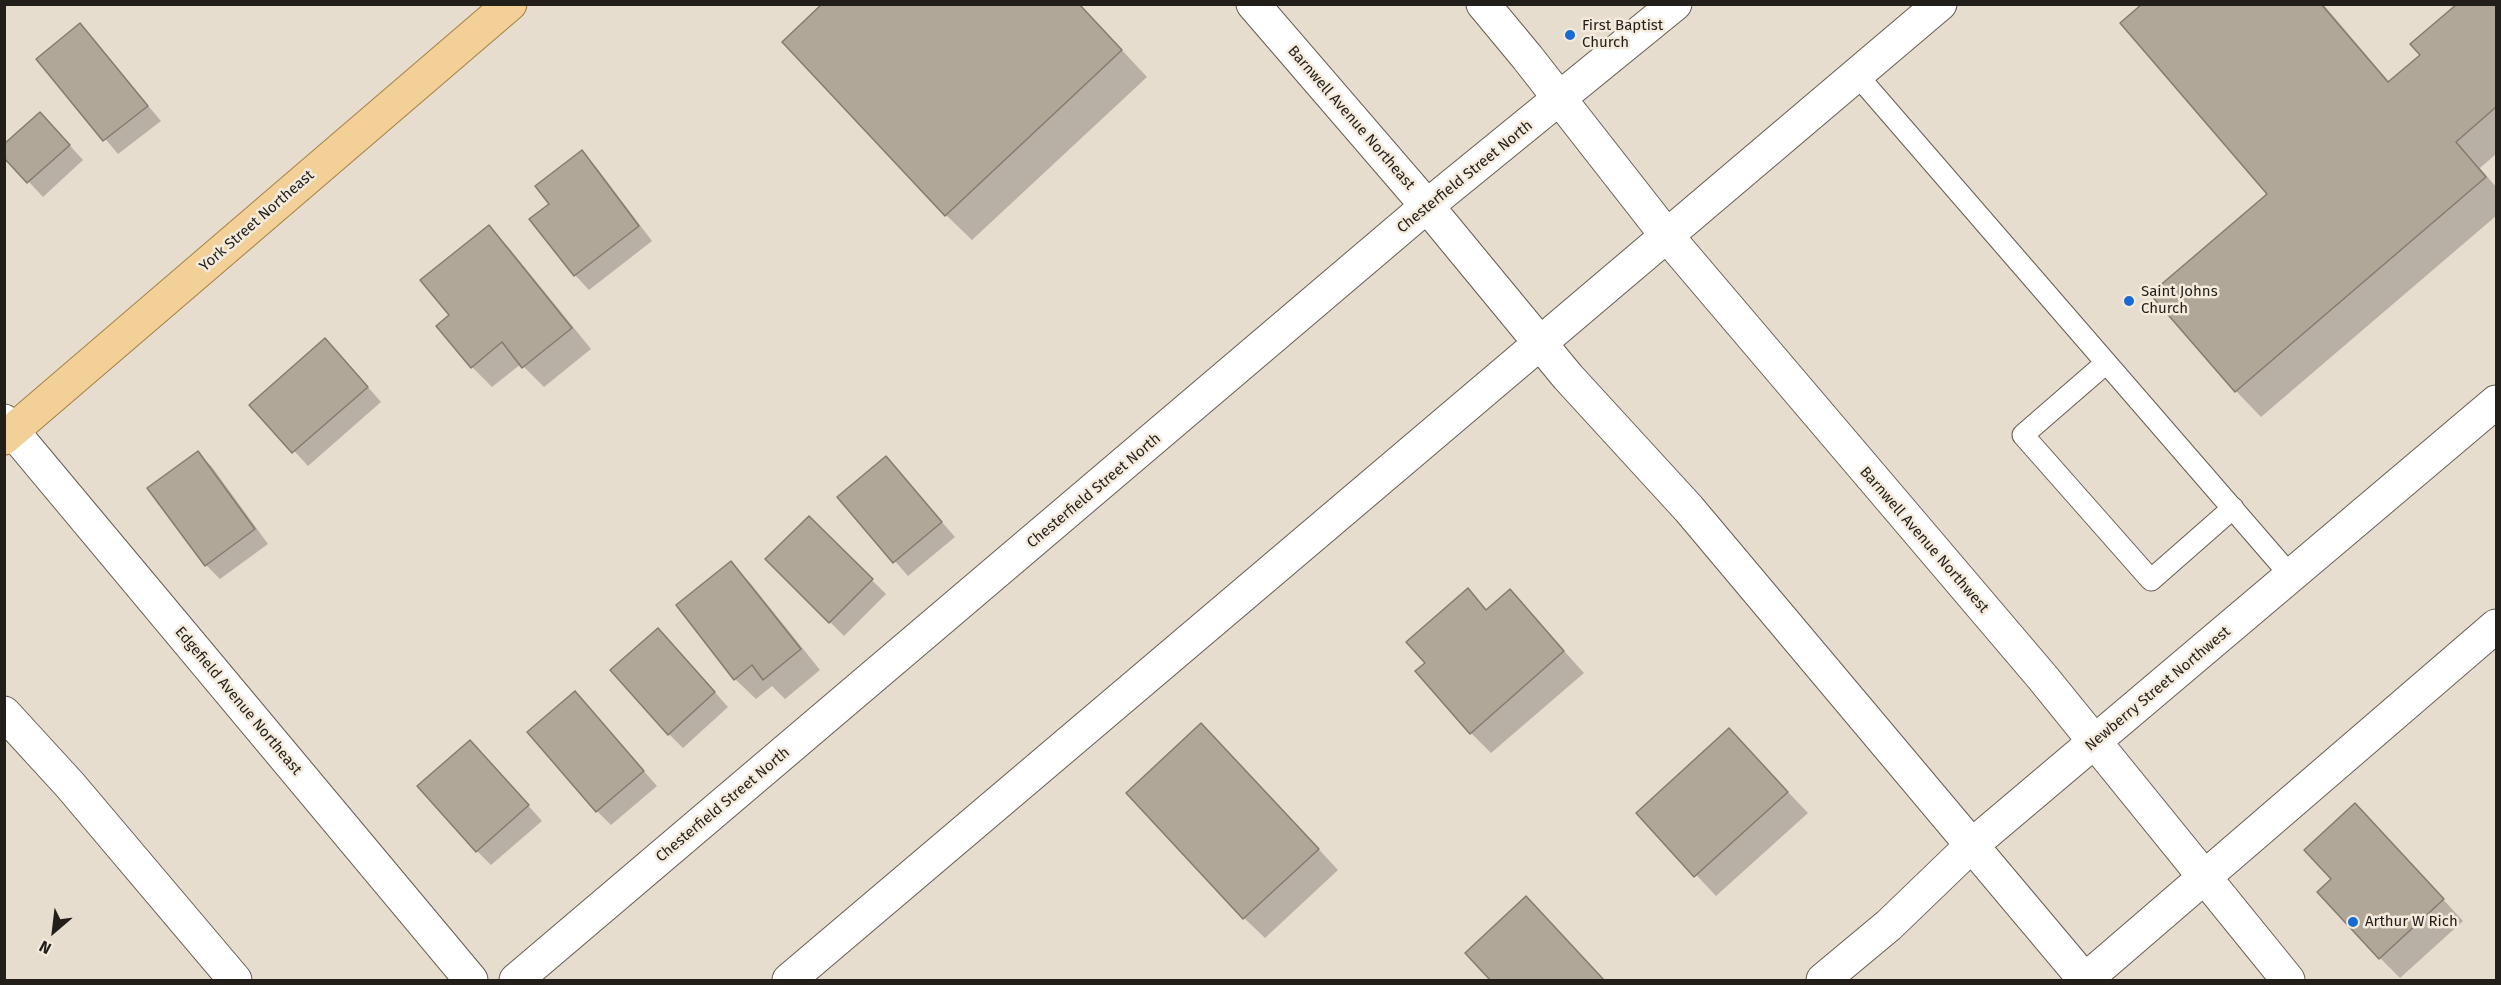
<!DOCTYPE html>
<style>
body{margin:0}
#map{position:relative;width:2501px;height:985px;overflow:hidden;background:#e7ddcf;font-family:"Fira Sans",sans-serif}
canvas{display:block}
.frame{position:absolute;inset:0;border:6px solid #221e19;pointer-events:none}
.north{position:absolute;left:24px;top:901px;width:60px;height:60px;-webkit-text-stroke:4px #f4ebdc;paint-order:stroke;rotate:208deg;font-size:16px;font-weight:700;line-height:24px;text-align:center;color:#221e19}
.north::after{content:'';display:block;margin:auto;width:21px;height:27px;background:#221e19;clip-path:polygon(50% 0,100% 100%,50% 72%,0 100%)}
</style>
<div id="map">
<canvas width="2501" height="985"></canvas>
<div class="frame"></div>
<div class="north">N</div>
</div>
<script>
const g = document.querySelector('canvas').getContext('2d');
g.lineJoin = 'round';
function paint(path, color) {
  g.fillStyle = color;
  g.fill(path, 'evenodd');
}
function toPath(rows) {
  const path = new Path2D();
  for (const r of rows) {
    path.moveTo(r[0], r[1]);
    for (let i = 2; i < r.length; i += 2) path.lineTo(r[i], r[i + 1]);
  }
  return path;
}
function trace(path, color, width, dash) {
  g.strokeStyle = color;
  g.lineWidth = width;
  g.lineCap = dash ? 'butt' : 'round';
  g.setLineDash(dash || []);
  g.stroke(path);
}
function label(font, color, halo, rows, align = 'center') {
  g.font = font + ' "Fira Sans",sans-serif';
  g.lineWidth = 5;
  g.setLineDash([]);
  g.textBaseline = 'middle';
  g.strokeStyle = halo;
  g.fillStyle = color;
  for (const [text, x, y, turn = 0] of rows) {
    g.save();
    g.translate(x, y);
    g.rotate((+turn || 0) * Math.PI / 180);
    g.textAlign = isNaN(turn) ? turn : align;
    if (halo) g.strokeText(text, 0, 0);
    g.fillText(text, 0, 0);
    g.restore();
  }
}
paint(toPath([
 [1079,4,1147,77,972,240,946,215],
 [2144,4,2323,4,2390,83,2422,56,2460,4,2496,4,2496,154,2480,168,2496,187,2496,216,2261,417,2236,391,2269,194],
 [80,25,161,121,118,154,38,59],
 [54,128,83,160,43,197,4,155],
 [581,152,596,167,652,241,589,290,575,275,552,204],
 [489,227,509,248,591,349,544,387,521,364,492,387,472,367,451,315],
 [339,354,381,402,308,466,252,405],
 [198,453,212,467,268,544,220,579,206,565],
 [886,458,955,537,908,576,839,497],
 [809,518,886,594,844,636,767,559],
 [731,563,751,584,820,670,785,699,772,686,756,699,735,679],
 [1467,591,1487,610,1510,591,1584,673,1491,753,1471,733,1427,663],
 [672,644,728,707,683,748,669,734],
 [575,693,657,786,611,825,597,811],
 [1729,730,1808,813,1716,896,1638,813],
 [1222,745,1338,870,1265,938,1244,918],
 [484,756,542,821,491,865,477,851],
 [2375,825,2463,921,2400,978,2380,958,2333,879],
 [1547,919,1604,980,1492,980,1467,953]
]), '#0003');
const building = toPath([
 [822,4,1079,4,1122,50,945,216,782,42,822,4],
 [2142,4,2321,4,2388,82,2420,55,2410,44,2457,4,2496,4,2496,107,2456,142,2486,177,2235,392,2150,294,2267,194,2120,23,2142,4],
 [80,23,148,106,103,141,36,59,80,23],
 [40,112,70,145,27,183,4,158,4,144,40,112],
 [582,150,639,226,574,276,529,219,549,204,535,186,582,150],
 [489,225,572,328,522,368,502,342,471,368,436,326,449,315,420,280,489,225],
 [325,338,368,387,292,453,249,405,325,338],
 [198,451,255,529,205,566,147,488,198,451],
 [886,456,942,522,893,563,837,497,886,456],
 [809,516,873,579,829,623,765,559,809,516],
 [731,561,801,649,763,680,752,665,734,680,676,605,731,561],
 [1468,588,1486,610,1510,589,1564,651,1470,734,1415,671,1425,663,1406,642,1468,588],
 [658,628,715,692,668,735,610,670,658,628],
 [575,691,644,771,596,812,527,732,575,691],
 [1201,723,1319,849,1243,919,1126,793,1201,723],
 [1729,728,1788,792,1694,877,1636,813,1729,728],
 [470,740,529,805,476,852,417,786,470,740],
 [2355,803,2444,899,2379,959,2317,892,2331,879,2304,850,2355,803],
 [1526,896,1604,980,1490,980,1465,953,1526,896]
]);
paint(building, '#b0a799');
trace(building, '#847b6f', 1.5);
const lane = toPath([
 [1857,75,2291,576],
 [2106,363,2023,435,2151,580,2233,508]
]);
const street = toPath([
 [1253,4,1427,206,1568,377,1689,509,2085,980],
 [1483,4,1527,57,1667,236,2043,678,2288,980],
 [4,421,471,980],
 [4,713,70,785,235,980],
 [516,980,1427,206,1675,4],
 [789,980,1940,4],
 [1823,980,1889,925,1971,846,2496,402],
 [2085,980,2496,626]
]);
const primary = toPath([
 [4,438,510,4]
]);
trace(lane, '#665d51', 23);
trace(street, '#665d51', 35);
trace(primary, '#a47e3f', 35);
trace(lane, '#fff', 21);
trace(street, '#fff', 33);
trace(primary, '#f2d098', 33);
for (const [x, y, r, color] of [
 [1570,35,6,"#1769d3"],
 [2129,301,6,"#1769d3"],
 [2353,922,6,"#1769d3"]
]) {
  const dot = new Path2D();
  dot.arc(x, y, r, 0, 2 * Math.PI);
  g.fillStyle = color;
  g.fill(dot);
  trace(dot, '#f4ebdc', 2);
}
label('15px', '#221e19', '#f4ebdc', [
 ["First Baptist",1582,26],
 ["Church",1582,43],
 ["Saint Johns",2141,292],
 ["Church",2141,309],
 ["Arthur W Rich",2365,922]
], 'left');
label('15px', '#221e19', '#f4ebdc', [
 ["Barnwell Avenue Northeast",1351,118,49],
 ["Chesterfield Street North",1465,177,-39],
 ["York Street Northeast",257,221,-41],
 ["Chesterfield Street North",1094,491,-40],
 ["Barnwell Avenue Northwest",1924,540,49],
 ["Newberry Street Northwest",2158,689,-40],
 ["Edgefield Avenue Northeast",238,701,50],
 ["Chesterfield Street North",723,805,-40]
]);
</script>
